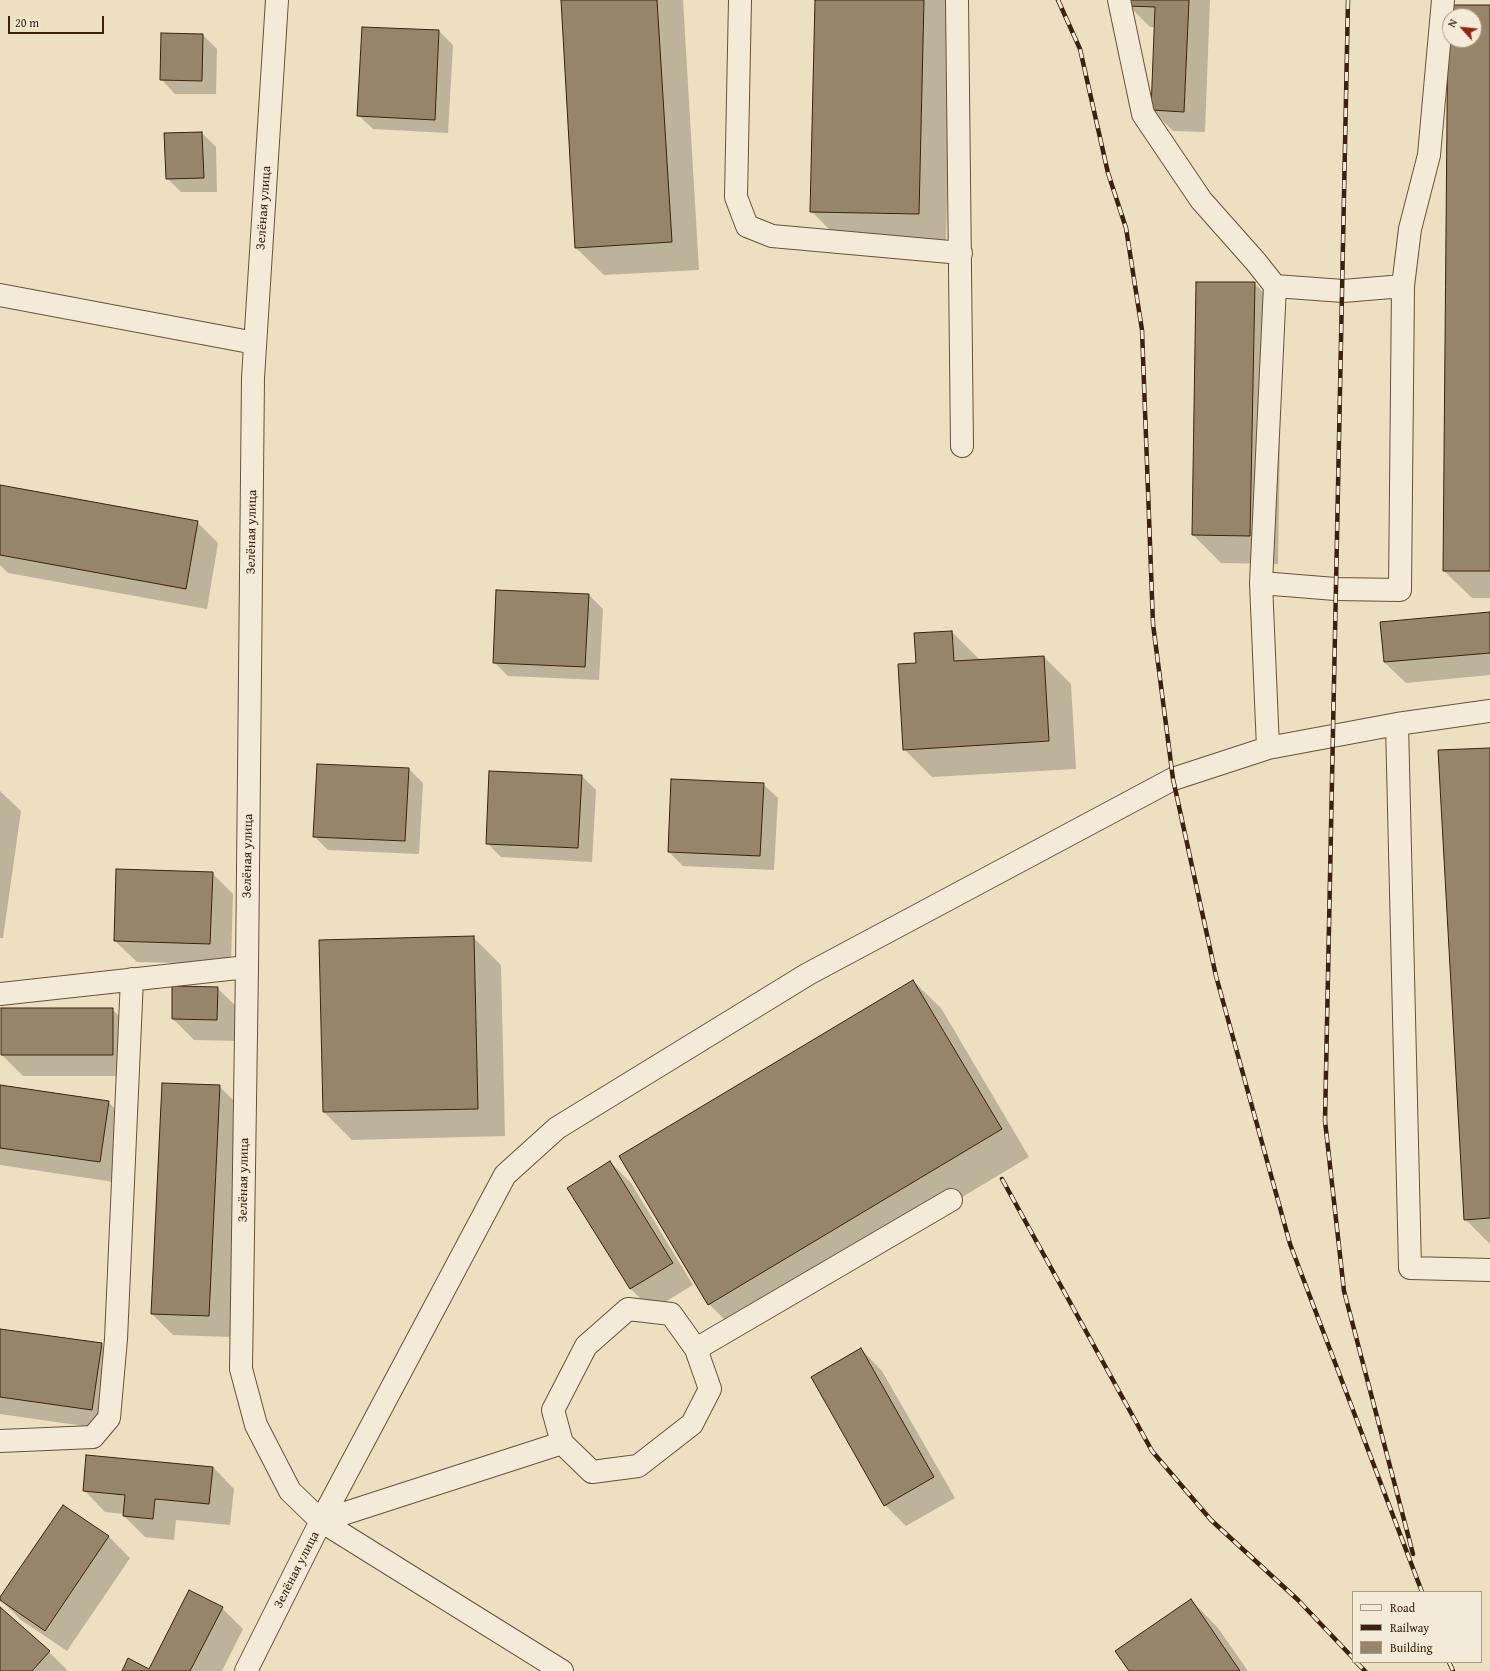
<!DOCTYPE html>
<meta charset="utf-8">
<style>
body{margin:0}
#map{position:relative;width:1490px;height:1671px;overflow:hidden;background:#ede0c1;font-family:"Gentium Book Plus",serif}
canvas{display:block}
.legend{position:absolute;left:1352px;top:1591px;width:130px;height:72px;box-sizing:border-box;background:#f3ebd7;border:1px solid #a99b86;margin:0;padding:5px 7px;list-style:none;font-size:12px;color:#3a220d}
.legend li{display:flex;align-items:center;gap:8px;height:20px}
.legend b{width:20px;border:1px solid #a99b86}
.north{position:absolute;left:1442px;top:8px;width:40px;height:40px;box-sizing:border-box;background:#f3ebd7;border:1px solid #a99b86;border-radius:50%;rotate:297deg;font-size:11px;font-weight:700;line-height:16px;text-align:center;color:#3a220d}
.north::after{content:'';display:block;margin:auto;width:14px;height:18px;background:#8f2418;clip-path:polygon(50% 0,100% 100%,50% 72%,0 100%)}
.scale{position:absolute;left:8px;top:16px;width:96px;height:18px;box-sizing:border-box;border:2px solid #3a220d;border-top:0;padding-left:5px;font-size:12px;line-height:14px;white-space:nowrap;color:#3a220d;-webkit-text-stroke:3px #f3ebd7;paint-order:stroke}
</style>
<div id="map">
<canvas width="1490" height="1671"></canvas>
<ul class="legend">
<li><b style="height:5px;background:#f3ebd7"></b>Road</li>
<li><b style="height:5px;background:#3a220d"></b>Railway</li>
<li><b style="height:11px;background:#97856b"></b>Building</li>
</ul>
<div class="north">N</div>
<div class="scale">20 m</div>
</div>
<script>
const g = document.querySelector('canvas').getContext('2d');
g.lineJoin = 'round';
function paint(path, color) {
  g.fillStyle = color;
  g.fill(path, 'evenodd');
}
function toPath(rows) {
  const path = new Path2D();
  for (const r of rows) {
    path.moveTo(r[0], r[1]);
    for (let i = 2; i < r.length; i += 2) path.lineTo(r[i], r[i + 1]);
  }
  return path;
}
function trace(path, color, width, dash) {
  g.strokeStyle = color;
  g.lineWidth = width;
  g.lineCap = dash ? 'butt' : 'round';
  g.setLineDash(dash || []);
  g.stroke(path);
}
function label(font, color, halo, rows, align = 'center') {
  g.font = font + ' "Gentium Book Plus",serif';
  g.lineWidth = 3;
  g.setLineDash([]);
  g.textBaseline = 'middle';
  g.strokeStyle = halo;
  g.fillStyle = color;
  for (const [text, x, y, turn = 0] of rows) {
    g.save();
    g.translate(x, y);
    g.rotate((+turn || 0) * Math.PI / 180);
    g.textAlign = isNaN(turn) ? turn : align;
    if (halo) g.strokeText(text, 0, 0);
    g.fillText(text, 0, 0);
    g.restore();
  }
}
paint(toPath([
 [562,0,683,0,699,270,604,275,576,248],
 [816,0,952,0,946,241,839,239,811,211],
 [1130,0,1210,0,1205,132,1173,131,1152,110,1155,27,1150,27,1129,6],
 [1449,6,1490,6,1490,598,1472,598,1444,571],
 [1450,16,1474,16,1474,40,1450,40],
 [439,31,453,45,448,133,373,129,358,115],
 [203,35,217,49,216,94,175,94,161,79],
 [202,133,216,147,217,192,181,192,167,178],
 [1254,283,1282,311,1278,564,1221,563,1193,535],
 [0,486,197,522,218,543,207,609,8,573,0,565],
 [589,595,603,609,599,680,508,676,494,662],
 [1490,613,1490,675,1406,683,1384,662],
 [952,632,980,660,1044,657,1071,684,1076,769,932,777,904,749,917,664,915,633],
 [1490,749,1490,1244,1465,1219],
 [409,769,423,783,419,854,328,850,314,836],
 [582,776,596,790,592,862,501,857,487,843],
 [763,784,778,798,774,870,683,866,669,852],
 [0,791,21,811,3,938,0,938],
 [117,870,212,873,233,894,231,964,137,962,115,941],
 [473,937,501,965,505,1136,352,1140,324,1112,320,941],
 [913,981,941,1008,1029,1157,737,1332,709,1304],
 [217,988,239,1009,238,1041,194,1040,173,1019],
 [112,1009,134,1030,134,1076,23,1076,2,1055],
 [0,1086,108,1102,130,1123,121,1183,0,1165],
 [219,1086,240,1107,230,1337,173,1335,152,1314],
 [610,1162,631,1183,693,1285,652,1310,631,1289,569,1188],
 [0,1330,101,1344,122,1366,112,1430,0,1414],
 [861,1349,882,1371,955,1498,906,1526,885,1505],
 [213,1467,234,1489,230,1525,176,1520,174,1540,145,1537,124,1516,124,1514,105,1512,84,1490],
 [63,1506,109,1537,130,1558,67,1651,21,1620,0,1599],
 [1191,1600,1218,1628,1248,1671,1130,1671],
 [0,1608,49,1652,68,1671,0,1671],
 [222,1608,243,1629,222,1671,123,1671,149,1670]
]), '#0003');
const building = toPath([
 [561,0,657,0,672,242,575,248,561,0],
 [815,0,924,0,919,214,810,212,815,0],
 [1129,0,1189,0,1184,112,1151,110,1155,7,1128,6,1129,0],
 [1448,5,1490,5,1490,571,1443,571,1448,5],
 [1450,16,1474,16,1474,40,1450,40,1450,16],
 [362,27,439,30,435,120,357,116,362,27],
 [161,33,203,34,202,81,160,80,161,33],
 [202,132,204,178,166,179,164,133,202,132],
 [1196,282,1255,282,1250,536,1192,535,1196,282],
 [0,485,198,521,186,589,0,555,0,485],
 [496,590,589,594,585,667,493,663,496,590],
 [1490,612,1490,653,1384,662,1380,622,1490,612],
 [952,631,954,661,1044,656,1049,741,903,750,898,664,916,663,914,633,952,631],
 [1490,748,1490,1218,1464,1220,1438,750,1490,748],
 [317,764,409,768,405,841,313,837,317,764],
 [489,771,582,775,578,848,486,844,489,771],
 [671,779,764,783,760,856,668,852,671,779],
 [116,869,213,872,210,944,114,941,116,869],
 [474,936,478,1109,323,1112,319,940,474,936],
 [913,980,1002,1129,708,1305,619,1156,913,980],
 [172,986,218,987,217,1020,172,1019,172,986],
 [1,1008,113,1008,113,1055,1,1055,1,1008],
 [162,1083,220,1085,209,1316,151,1314,162,1083],
 [0,1085,109,1101,100,1162,0,1148,0,1085],
 [610,1161,673,1263,630,1289,567,1188,610,1161],
 [0,1329,102,1343,92,1410,0,1397,0,1329],
 [861,1348,934,1477,884,1506,811,1377,861,1348],
 [86,1455,213,1467,209,1504,155,1499,153,1519,123,1516,125,1495,83,1491,86,1455],
 [63,1505,109,1536,45,1631,0,1600,0,1597,63,1505],
 [189,1590,223,1607,190,1671,122,1671,128,1658,149,1669,189,1590],
 [1191,1599,1240,1671,1129,1671,1115,1651,1191,1599],
 [0,1607,50,1651,32,1671,0,1671,0,1607]
]);
paint(building, '#97856b');
trace(building, '#3a220d', 1);
const minor = toPath([
 [740,0,736,197,747,226,772,236,961,253],
 [957,0,962,446],
 [1119,0,1143,114,1201,200,1256,262,1275,286,1343,291,1403,286],
 [0,295,255,343],
 [1261,583,1275,286],
 [1397,724,1410,1268,1490,1270],
 [1268,748,1261,583,1335,589,1400,590,1403,286,1410,229,1429,155,1443,0],
 [0,994,247,967],
 [696,1349,951,1200],
 [0,1441,93,1437,109,1418,116,1339,132,979],
 [321,1521,505,1175,557,1128,808,974,1173,779,1268,748,1397,724,1490,711],
 [321,1521,562,1443,592,1472,638,1466,692,1424,710,1389,696,1349,671,1314,628,1309,586,1346,553,1410,562,1443],
 [321,1521,562,1671],
 [246,1671,321,1521,290,1491,256,1425,241,1369,247,967,253,378,277,0]
]);
trace(minor, '#67523a', 24);
trace(minor, '#f3ebd7', 22);
const rail = toPath([
 [1058,0,1080,49,1108,173,1126,228,1142,330,1153,624,1173,779,1216,976,1290,1244,1422,1592],
 [1348,0,1325,1121,1344,1291,1413,1554],
 [1002,1179,1152,1451,1211,1520,1298,1600,1353,1658],
 [1356,1662,1365,1671],
 [1449,1662,1453,1671]
]);
trace(rail, '#3a220d', 4.5);
trace(rail, '#f3ebd7', 3, [9]);
label('13px', '#3a220d', '#f3ebd7', [
 ["Зелёная улица",264,208,-86],
 ["Зелёная улица",252,532,-89],
 ["Зелёная улица",248,856,-89],
 ["Зелёная улица",244,1180,-89],
 ["Зелёная улица",297,1570,-63]
]);
</script>
